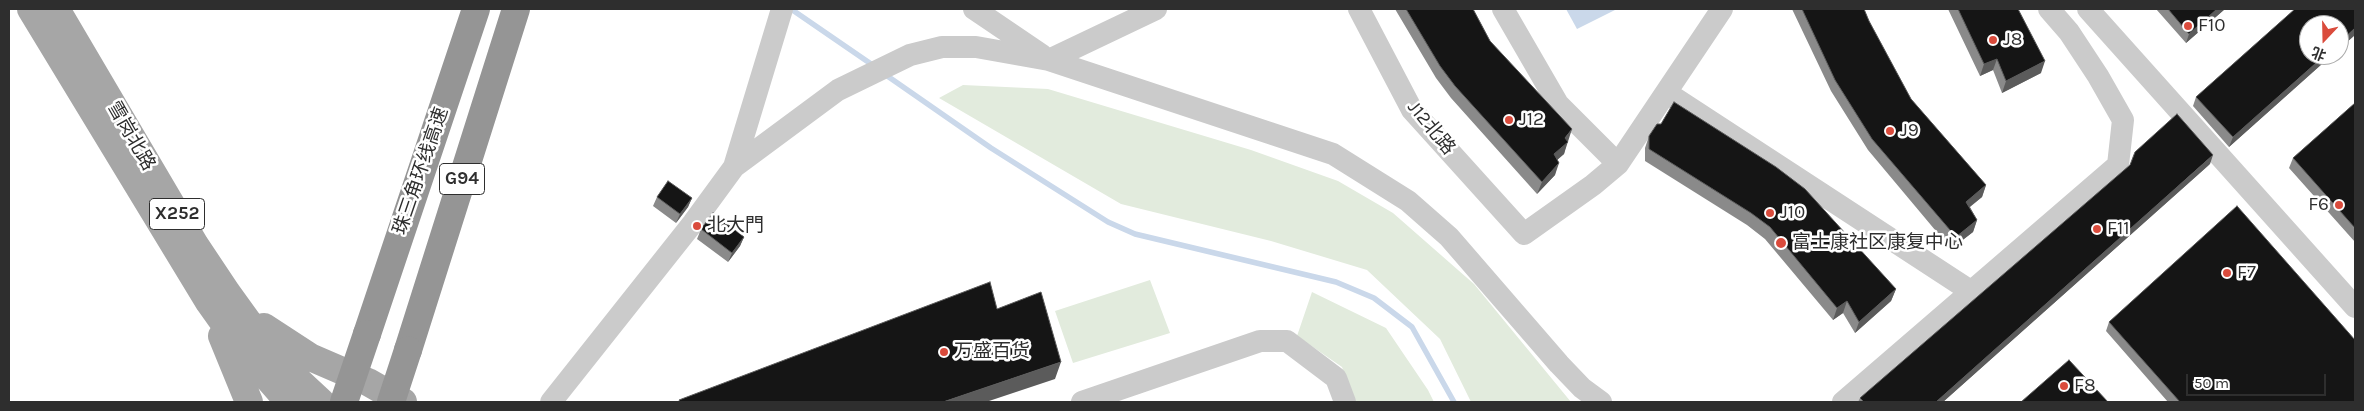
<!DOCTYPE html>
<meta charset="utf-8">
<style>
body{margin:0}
#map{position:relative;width:2364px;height:411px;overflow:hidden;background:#fff;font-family:Karla,"Noto Sans SC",sans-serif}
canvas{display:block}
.frame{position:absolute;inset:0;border:10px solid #2e2e2e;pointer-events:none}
.north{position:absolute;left:2299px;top:15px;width:50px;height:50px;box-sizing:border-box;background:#fff;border:1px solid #ababab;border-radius:50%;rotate:201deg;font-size:14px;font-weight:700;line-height:20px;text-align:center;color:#2e2e2e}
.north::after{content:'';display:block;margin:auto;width:18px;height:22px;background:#da4b3c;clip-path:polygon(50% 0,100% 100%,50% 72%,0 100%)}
.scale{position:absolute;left:2186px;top:374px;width:140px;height:22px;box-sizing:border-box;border:2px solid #2e2e2e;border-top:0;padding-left:6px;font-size:15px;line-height:18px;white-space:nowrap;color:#2e2e2e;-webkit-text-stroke:4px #fff;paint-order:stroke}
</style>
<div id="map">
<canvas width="2364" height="411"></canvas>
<div class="frame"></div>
<div class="north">北</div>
<div class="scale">50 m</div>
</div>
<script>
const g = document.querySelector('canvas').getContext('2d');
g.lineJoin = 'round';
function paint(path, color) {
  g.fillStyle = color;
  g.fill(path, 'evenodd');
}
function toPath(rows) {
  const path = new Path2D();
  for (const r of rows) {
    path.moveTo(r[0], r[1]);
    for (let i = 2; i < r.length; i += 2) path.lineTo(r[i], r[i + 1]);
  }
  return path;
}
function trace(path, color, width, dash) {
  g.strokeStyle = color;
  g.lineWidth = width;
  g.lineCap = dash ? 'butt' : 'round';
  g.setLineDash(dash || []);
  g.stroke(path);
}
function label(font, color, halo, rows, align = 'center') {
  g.font = font + ' Karla,"Noto Sans SC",sans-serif';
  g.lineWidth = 5;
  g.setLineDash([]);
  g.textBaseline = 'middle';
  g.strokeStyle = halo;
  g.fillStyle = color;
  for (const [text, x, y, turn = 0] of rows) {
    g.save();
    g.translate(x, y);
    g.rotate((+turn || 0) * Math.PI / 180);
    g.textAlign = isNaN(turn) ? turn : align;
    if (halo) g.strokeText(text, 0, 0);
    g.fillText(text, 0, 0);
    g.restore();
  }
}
paint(toPath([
 [963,85,1048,89,1251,150,1338,181,1393,213,1474,284,1571,402,1471,402,1440,339,1367,270,1271,241,1121,204,939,98],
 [1150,280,1170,333,1073,363,1055,311],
 [1312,292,1386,328,1428,390,1434,402,1356,402,1342,367,1297,336]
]), '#e2ebdd');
paint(toPath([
 [1566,9,1617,9,1577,29]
]), '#cad8ea');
trace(toPath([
 [791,9,874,66],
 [883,73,991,148,1108,222,1135,234,1336,282,1374,298,1412,327,1454,402]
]), '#cad8ea', 5.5);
trace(toPath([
 [974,9,1042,55],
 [1359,9,1412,110,1524,234,1593,185,1618,164,1722,9],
 [1503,9,1558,104,1618,164],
 [2088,9,2355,307],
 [1049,60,1156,9],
 [1667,93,1972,292],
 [734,167,782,9],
 [551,402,693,223,734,167,838,90,910,55,942,47,976,47,1049,60,1333,154,1408,201,1449,237,1559,364,1582,388,1601,402],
 [1082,402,1260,341,1287,341,1336,378,1345,402],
 [1843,402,2118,165,2123,120,2098,76,2069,32,2049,9]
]), '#cbcbcb', 22);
trace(toPath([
 [31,9,209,302,241,347,289,402],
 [56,9,195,245,227,293,258,336,293,376,321,402],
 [264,327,310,357,368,382,403,402],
 [222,336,249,402]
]), '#a6a6a6', 28);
trace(toPath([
 [367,334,476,9],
 [408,350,516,9]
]), '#959595', 28);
trace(toPath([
 [344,402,367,334],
 [391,402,408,350]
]), '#959595', 28);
paint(toPath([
 [1395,9,1473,9,1490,41,1567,141,1564,154,1557,160,1555,175,1537,194,1451,98,1436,78],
 [1792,9,1864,9,1869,21,1911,99,1986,185,1982,197,1970,207,1977,220,1973,232,1951,249,1868,150,1831,91],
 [1948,9,2018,9,2041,73,2002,93,1993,70,1980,76],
 [2156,9,2225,9,2186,43],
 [2295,9,2355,9,2355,35,2339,49,2339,25,2309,25,2309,55,2332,55,2229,147,2193,106,2196,97],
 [2355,103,2355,242,2289,168,2293,158],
 [1649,136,1896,289,1891,301,1855,333,1843,313,1833,320,1765,239,1747,225,1645,161,1645,148],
 [2210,164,1943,402,1858,402,1860,398],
 [657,197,692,198,688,207,676,223,653,206],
 [701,229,744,237,740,246,728,262,697,239],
 [2109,322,2355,402,2168,402,2106,331]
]), '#8a8a8a');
paint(toPath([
 [2217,9,2225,9,2186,43,2189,34],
 [2355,28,2355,35,2339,49,2339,43],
 [2325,55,2332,55,2229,147,2233,137],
 [1997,59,1993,70,1980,76,1984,64],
 [2045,61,2041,73,2002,93,2006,81],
 [1572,129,1564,154,1550,166,1554,154,1565,138],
 [2213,155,2210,164,1943,402,1936,402],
 [1559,163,1555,175,1537,194,1542,182],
 [1986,185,1982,197,1962,213,1966,202],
 [692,198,688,207,676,223,680,214],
 [1977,220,1973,232,1951,249,1956,237],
 [744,237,740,246,728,262,732,253],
 [1896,289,1891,301,1855,333,1859,322],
 [1847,301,1843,313,1833,320,1837,308],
 [1061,362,1055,379,986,402,943,402]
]), '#5b5b5b');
const building = toPath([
 [1406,9,1473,9,1490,41,1572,129,1565,138,1568,142,1554,154,1559,163,1542,182,1455,86,1440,66,1406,9],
 [1802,9,1864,9,1869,21,1911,99,1986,185,1966,202,1977,220,1956,237,1872,139,1835,80,1802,9],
 [1958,9,2018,9,2045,61,2006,81,1997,59,1984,64,1958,9],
 [2168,9,2217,9,2189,34,2168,9],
 [2295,9,2355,9,2355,28,2339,43,2339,25,2309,25,2309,55,2325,55,2233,137,2196,97,2295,9],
 [1674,102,1776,167,1805,189,1896,289,1859,322,1847,301,1837,308,1770,227,1751,213,1649,149,1649,136,1657,124,1661,124,1674,102],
 [2355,103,2355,228,2293,158,2355,103],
 [2177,114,2213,155,1936,402,1864,402,1860,398,2130,165,2135,152,2177,114],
 [668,181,692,198,680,214,657,197,668,181],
 [2237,206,2355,340,2355,402,2180,402,2109,322,2237,206],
 [713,213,744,237,732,253,701,229,713,213],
 [990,282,997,309,1041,292,1061,362,943,402,680,402,679,400,990,282],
 [2069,360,2108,402,2021,402,2069,360]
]);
paint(building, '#151515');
trace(building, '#5b5b5b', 1);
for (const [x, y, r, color] of [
 [2188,26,5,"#da4b3c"],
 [1993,40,5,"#da4b3c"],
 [1509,120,5,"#da4b3c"],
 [1890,131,5,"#da4b3c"],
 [2339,205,5,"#da4b3c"],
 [1770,213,5,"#da4b3c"],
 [697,226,5,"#da4b3c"],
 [2097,229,5,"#da4b3c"],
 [1781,243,6,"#da4b3c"],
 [2227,273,5,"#da4b3c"],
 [944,352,5,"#da4b3c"],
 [2064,386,5,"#da4b3c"]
]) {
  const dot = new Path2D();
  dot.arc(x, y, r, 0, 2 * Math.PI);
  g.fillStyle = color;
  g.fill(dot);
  trace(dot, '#fff', 2);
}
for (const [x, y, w] of [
 [462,179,45],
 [177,214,55]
]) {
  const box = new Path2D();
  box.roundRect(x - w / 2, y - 15.5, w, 31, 4);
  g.fillStyle = '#fff';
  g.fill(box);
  trace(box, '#2e2e2e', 1);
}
label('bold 18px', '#2e2e2e', null, [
 ["G94",462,179],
 ["X252",177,214]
]);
label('19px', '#2e2e2e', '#fff', [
 ["F10",2198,26],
 ["J8",2003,40],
 ["J12",1519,120],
 ["J9",1900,131],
 ["F6",2329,205,"right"],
 ["J10",1780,213],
 ["北大門",707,226],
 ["F11",2107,229],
 ["富士康社区康复中心",1792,243],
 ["F7",2237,273],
 ["万盛百货",954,352],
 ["F8",2074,386]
], 'left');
label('19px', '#2e2e2e', '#fff', [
 ["J12北路",1431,128,51],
 ["雪岗北路",131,136,60],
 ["珠三角环线高速",421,171,-71]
]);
</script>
